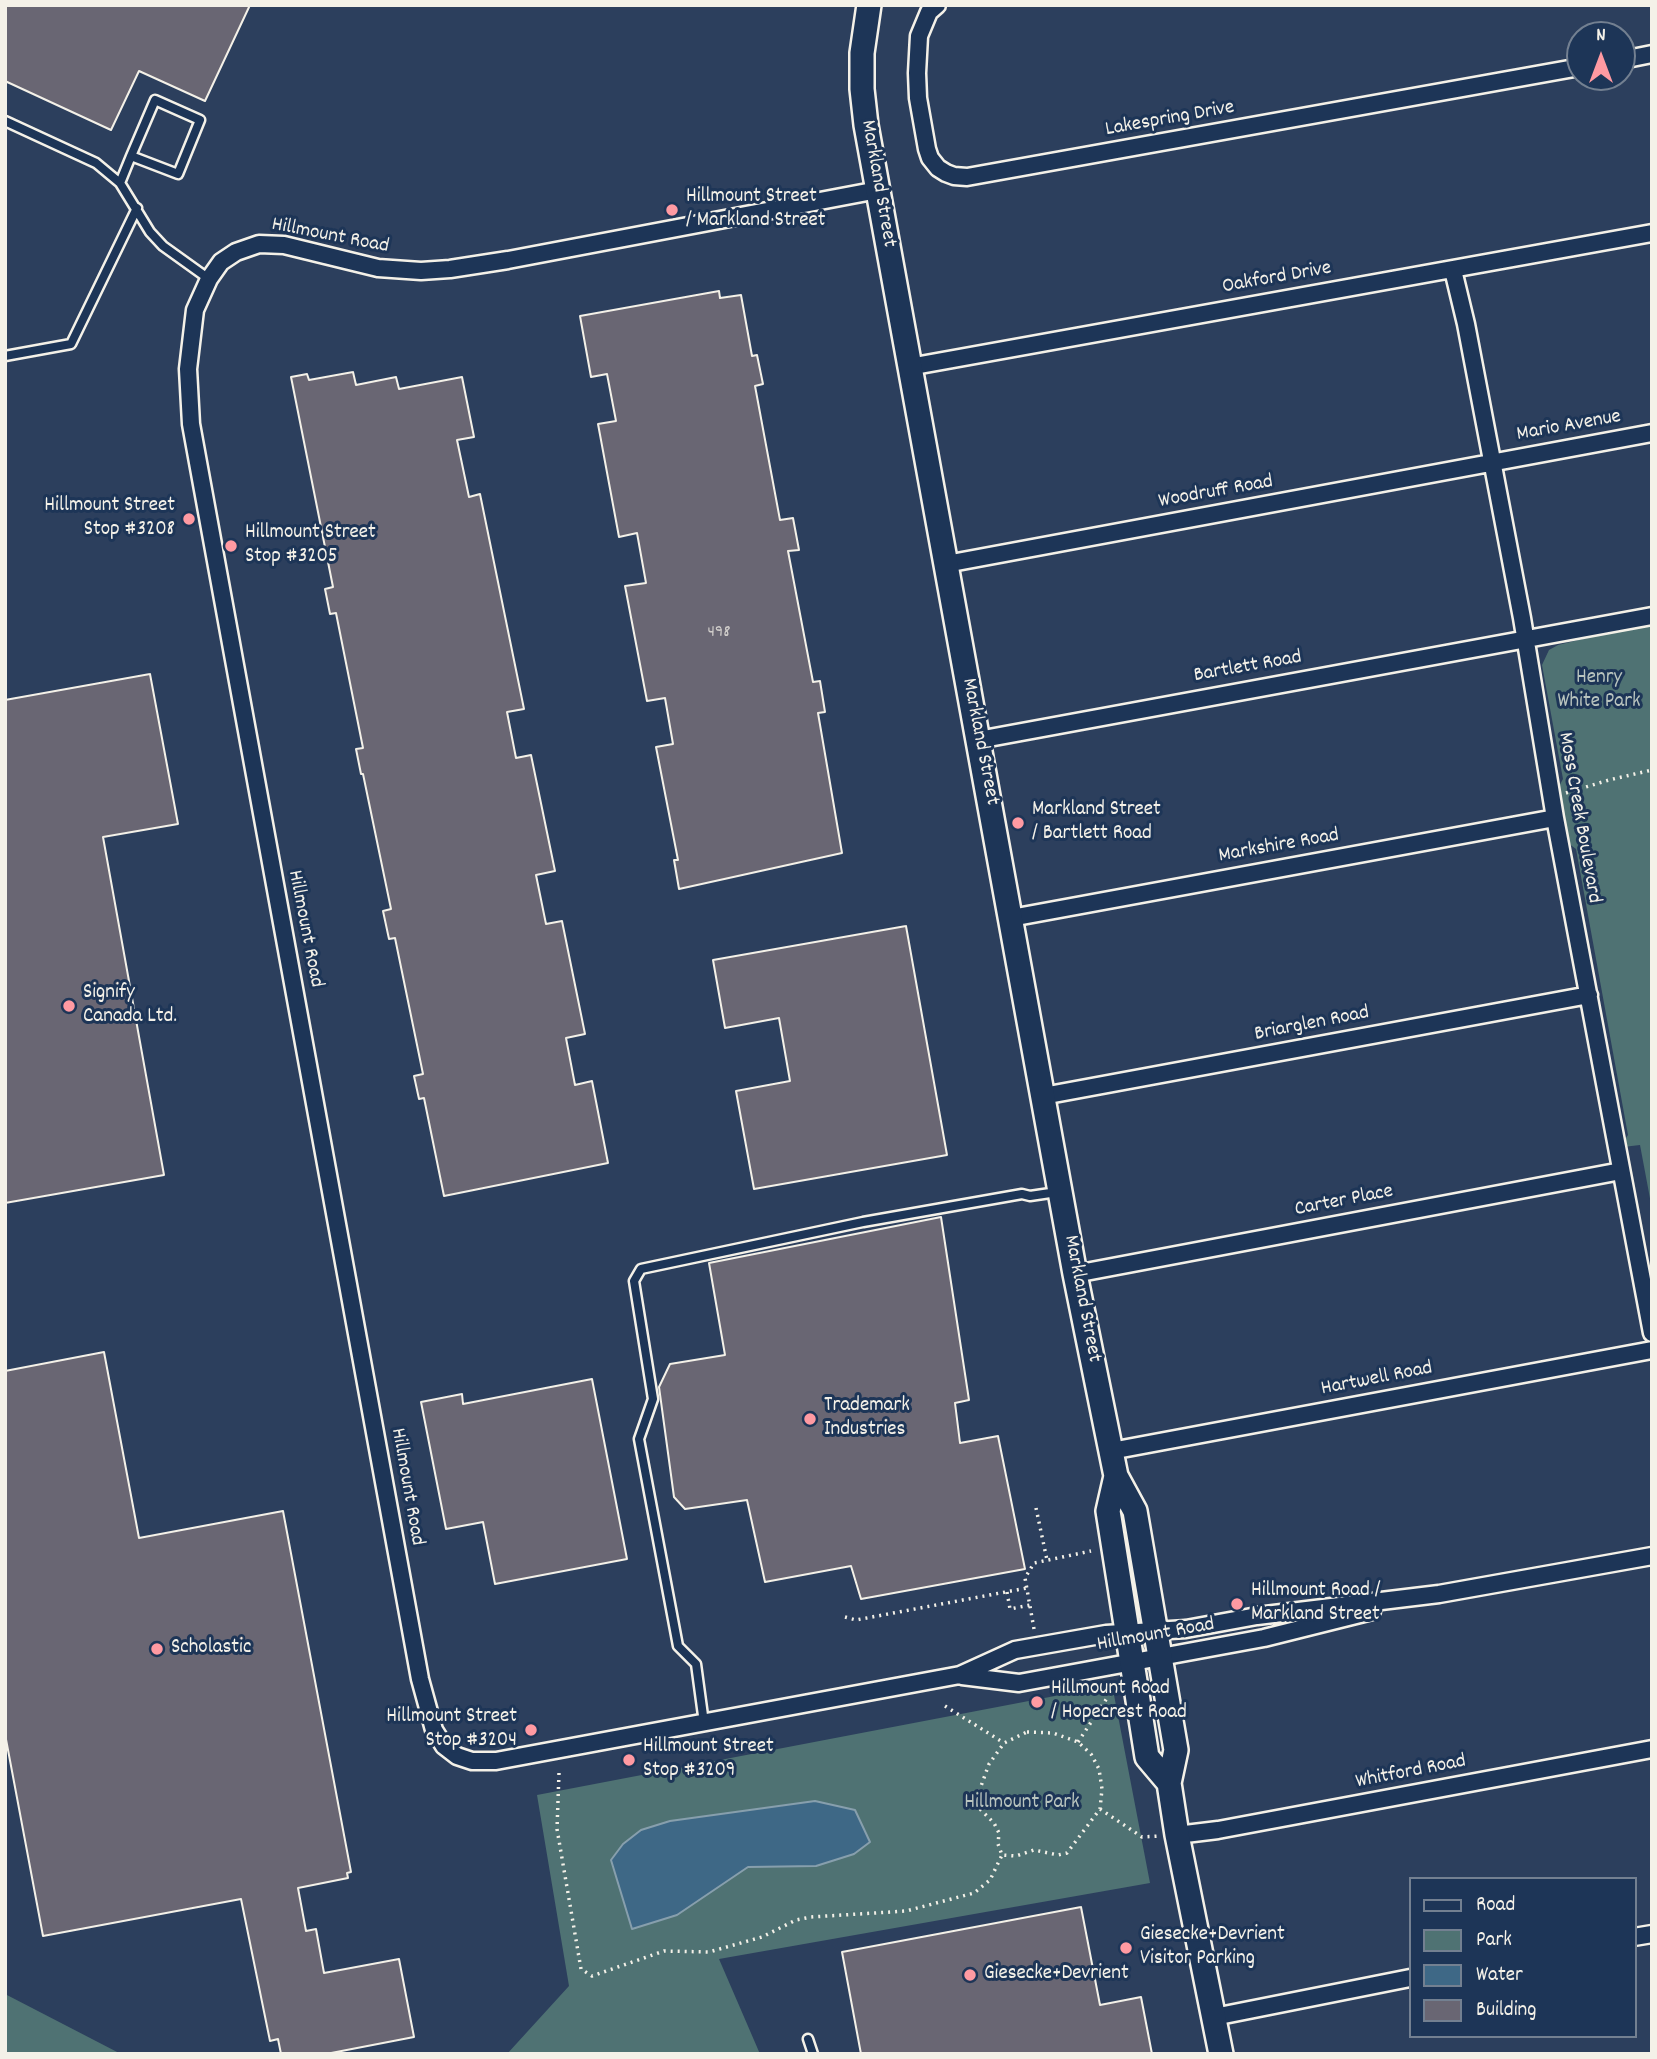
<!DOCTYPE html>
<style>
body{margin:0}
#map{position:relative;width:1657px;height:2059px;overflow:hidden;background:#2c3f5d;font-family:Dekko,sans-serif}
canvas{display:block}
.frame{position:absolute;inset:0;border:7px solid #f4f1e8;pointer-events:none}
.legend{position:absolute;left:1409px;top:1877px;width:228px;height:161px;box-sizing:border-box;background:#1d3557;border:2px solid #738091;margin:0;padding:9px 12px;list-style:none;font-size:21px;color:#f4f1e8}
.legend li{display:flex;align-items:center;gap:14px;height:35px}
.legend b{width:35px;border:2px solid #738091}
.north{position:absolute;left:1566px;top:21px;width:70px;height:70px;box-sizing:border-box;background:#1d3557;border:2px solid #738091;border-radius:50%;rotate:0deg;font-size:19px;font-weight:700;line-height:28px;text-align:center;color:#f4f1e8}
.north::after{content:'';display:block;margin:auto;width:24px;height:32px;background:#ff9aa2;clip-path:polygon(50% 0,100% 100%,50% 72%,0 100%)}
</style>
<div id="map">
<canvas width="1657" height="2059"></canvas>
<div class="frame"></div>
<ul class="legend">
<li><b style="height:9px;background:#1d3557"></b>Road</li>
<li><b style="height:19px;background:#4f7273"></b>Park</li>
<li><b style="height:19px;background:#3e6886"></b>Water</li>
<li><b style="height:19px;background:#696673"></b>Building</li>
</ul>
<div class="north">N</div>
</div>
<script>
const g = document.querySelector('canvas').getContext('2d');
g.lineJoin = 'round';
function paint(path, color) {
  g.fillStyle = color;
  g.fill(path, 'evenodd');
}
function toPath(rows) {
  const path = new Path2D();
  for (const r of rows) {
    path.moveTo(r[0], r[1]);
    for (let i = 2; i < r.length; i += 2) path.lineTo(r[i], r[i + 1]);
  }
  return path;
}
function trace(path, color, width, dash) {
  g.strokeStyle = color;
  g.lineWidth = width;
  g.lineCap = dash ? 'butt' : 'round';
  g.setLineDash(dash || []);
  g.stroke(path);
}
function label(font, color, halo, rows, align = 'center') {
  g.font = font + ' Dekko,sans-serif';
  g.lineWidth = 6;
  g.setLineDash([]);
  g.textBaseline = 'middle';
  g.strokeStyle = halo;
  g.fillStyle = color;
  for (const [text, x, y, turn = 0] of rows) {
    g.save();
    g.translate(x, y);
    g.rotate((+turn || 0) * Math.PI / 180);
    g.textAlign = isNaN(turn) ? turn : align;
    if (halo) g.strokeText(text, 0, 0);
    g.fillText(text, 0, 0);
    g.restore();
  }
}
paint(toPath([
 [1652,625,1652,1209,1640,1145,1623,1147,1622,1144,1628,1135,1576,849,1568,843,1558,788,1563,779,1542,665,1549,650,1558,645,1595,636],
 [1102,1687,1114,1695,1150,1883,719,1959,760,2054,507,2054,569,1986,537,1795],
 [5,1994,121,2054,5,2054]
]), '#4f7273');
const water = toPath([
 [815,1801,855,1810,870,1842,854,1854,816,1866,748,1867,677,1915,632,1929,611,1860,623,1844,641,1830,670,1821,815,1801]
]);
paint(water, '#3e6886');
trace(water, '#879fad', 2);
const building = toPath([
 [5,5,250,5,205,101,139,71,111,130,5,81,5,5],
 [719,291,720,298,741,295,752,356,757,355,763,384,755,386,780,520,793,518,799,550,788,551,813,682,820,681,825,712,818,713,842,853,679,889,674,860,678,860,656,747,673,744,665,698,647,701,625,586,646,583,637,533,619,537,598,424,616,421,607,374,591,377,580,316,719,291],
 [353,372,356,385,396,377,399,389,462,377,474,437,457,440,469,497,480,494,524,709,507,712,516,758,531,755,555,871,536,875,546,924,562,921,585,1034,566,1038,575,1085,592,1081,608,1163,444,1196,424,1098,419,1099,414,1076,423,1074,395,938,389,939,383,911,391,909,363,774,361,774,356,749,363,748,336,613,330,614,325,589,333,587,291,377,307,374,309,380,353,372],
 [150,674,178,824,103,837,164,1175,5,1203,5,700,150,674],
 [906,926,947,1155,754,1189,736,1091,790,1081,779,1018,725,1028,713,960,906,926],
 [941,1217,969,1400,955,1403,960,1443,998,1436,1025,1569,861,1599,851,1566,765,1582,747,1500,685,1509,674,1497,659,1387,670,1364,725,1355,709,1263,941,1217],
 [104,1352,139,1538,283,1511,351,1872,347,1873,348,1878,298,1888,306,1931,316,1929,324,1973,399,1959,414,2037,326,2054,281,2054,278,2039,270,2041,241,1899,43,1936,5,1734,5,1371,104,1352],
 [592,1379,627,1559,495,1584,483,1522,446,1529,421,1402,462,1394,463,1404,592,1379],
 [1081,1907,1100,2005,1141,1997,1152,2054,861,2054,842,1952,1081,1907]
]);
paint(building, '#696673');
trace(building, '#f4f1e8', 2);
const lane = toPath([
 [5,121,96,163,120,183],
 [131,156,178,174,200,120,155,100,131,156,120,183,150,232,163,246,209,279],
 [5,356,71,344,137,208],
 [704,1723,696,1664,678,1646,639,1439,653,1399,634,1281,641,1269,863,1222,1022,1194,1030,1196,1057,1192],
 [808,2039,813,2054]
]);
const street = toPath([
 [937,5,929,12,919,36,917,73,918,98,927,149,930,158,938,168,946,173,954,176,967,177,1580,67],
 [1622,60,1652,54],
 [878,190,508,260,450,269,421,271,378,268,284,245,259,244,236,252,221,262,209,279,195,310,188,369,191,424,420,1679,434,1730,444,1746,457,1756,472,1761,496,1761,960,1675,1015,1650,1106,1634,1186,1629,1257,1616,1439,1594,1652,1556],
 [1453,270,1466,324,1522,618,1555,818,1652,1333],
 [909,367,1652,233],
 [946,564,1652,433],
 [978,740,1652,616],
 [1011,918,1555,818],
 [1043,1096,1589,995],
 [1075,1274,1621,1171],
 [1111,1451,1652,1350],
 [962,1676,1019,1683,1264,1638,1372,1611],
 [1177,1835,1218,1830,1652,1749],
 [1634,1937,1652,1934],
 [1214,2017,1410,1978]
]);
const secondary = toPath([
 [869,5,862,53,862,89,866,125,1075,1274,1116,1476,1135,1511,1176,1750,1169,1783,1177,1835,1221,2054],
 [1116,1476,1108,1511,1147,1757,1169,1783]
]);
trace(lane, '#f4f1e8', 13);
trace(street, '#f4f1e8', 21);
trace(secondary, '#f4f1e8', 28);
trace(toPath([
 [1566,793,1609,780,1652,770],
 [1036,1508,1047,1560],
 [1007,1592,1010,1609,1030,1605],
 [845,1617,856,1620,1027,1588],
 [1034,1629,1025,1578,1034,1563,1091,1551],
 [945,1706,1004,1743],
 [1027,1732,1053,1733,1078,1742,1091,1754,1099,1769,1102,1789,1100,1809,1067,1853,1058,1855,1034,1850,1016,1856,1002,1855,998,1844,999,1833,994,1823,980,1809,976,1800,989,1764,1004,1743,1027,1732],
 [1078,1742,1115,1686],
 [559,1773,557,1829,581,1969,592,1976,664,1951,709,1952,762,1937,796,1920,811,1917,906,1911,974,1893,990,1880,1002,1855],
 [1100,1809,1142,1837,1159,1836]
]), '#f4f1e8', 3.5, [2, 5]);
trace(lane, '#1d3557', 8);
trace(street, '#1d3557', 16);
trace(secondary, '#1d3557', 23);
for (const [x, y, r, color] of [
 [672,210,7,"#ff9aa2"],
 [189,519,7,"#ff9aa2"],
 [231,546,7,"#ff9aa2"],
 [1018,823,7,"#ff9aa2"],
 [69,1006,7,"#ff9aa2"],
 [810,1419,7,"#ff9aa2"],
 [1237,1604,7,"#ff9aa2"],
 [157,1649,7,"#ff9aa2"],
 [1037,1702,7,"#ff9aa2"],
 [531,1730,7,"#ff9aa2"],
 [629,1760,7,"#ff9aa2"],
 [1126,1948,7,"#ff9aa2"],
 [970,1975,7,"#ff9aa2"]
]) {
  const dot = new Path2D();
  dot.arc(x, y, r, 0, 2 * Math.PI);
  g.fillStyle = color;
  g.fill(dot);
  trace(dot, '#1d3557', 2.5);
}
label('18px', '#d1cecb', null, [
 ["498",719,634]
]);
label('21px', '#f4f1e8', '#1d3557', [
 ["Lakespring Drive",1170,120,-10],
 ["Markland Street",877,184,80],
 ["Hillmount Road",330,237,11],
 ["Oakford Drive",1277,279,-10],
 ["Mario Avenue",1569,427,-10],
 ["Woodruff Road",1216,493,-10],
 ["Bartlett Road",1248,668,-10],
 ["Markland Street",979,742,79],
 ["Moss Creek Boulevard",1578,818,80],
 ["Markshire Road",1279,847,-10],
 ["Hillmount Road",304,929,79],
 ["Briarglen Road",1312,1025,-11],
 ["Carter Place",1344,1202,-11],
 ["Markland Street",1081,1299,79],
 ["Hartwell Road",1377,1380,-11],
 ["Hillmount Road",406,1487,80],
 ["Hillmount Road",1156,1636,-10],
 ["Whitford Road",1411,1773,-11]
]);
label('21px', '#f4f1e8', '#1d3557', [
 ["Hillmount Street",686,198],
 ["/ Markland Street",686,222],
 ["Hillmount Street",175,507,"right"],
 ["Stop #3208",175,531,"right"],
 ["Hillmount Street",245,534],
 ["Stop #3205",245,558],
 ["Markland Street",1032,811],
 ["/ Bartlett Road",1032,835],
 ["Signify",83,994],
 ["Canada Ltd.",83,1018],
 ["Trademark",824,1407],
 ["Industries",824,1431],
 ["Hillmount Road /",1251,1592],
 ["Markland Street",1251,1616],
 ["Scholastic",171,1649],
 ["Hillmount Road",1051,1690],
 ["/ Hopecrest Road",1051,1714],
 ["Hillmount Street",517,1718,"right"],
 ["Stop #3204",517,1742,"right"],
 ["Hillmount Street",643,1748],
 ["Stop #3209",643,1772],
 ["Giesecke+Devrient",1140,1936],
 ["Visitor Parking",1140,1960],
 ["Giesecke+Devrient",984,1975]
], 'left');
label('21px', '#bac5bf', '#1d3557', [
 ["Henry",1599,679],
 ["White Park",1599,703],
 ["Hillmount Park",1022,1804]
]);
</script>
